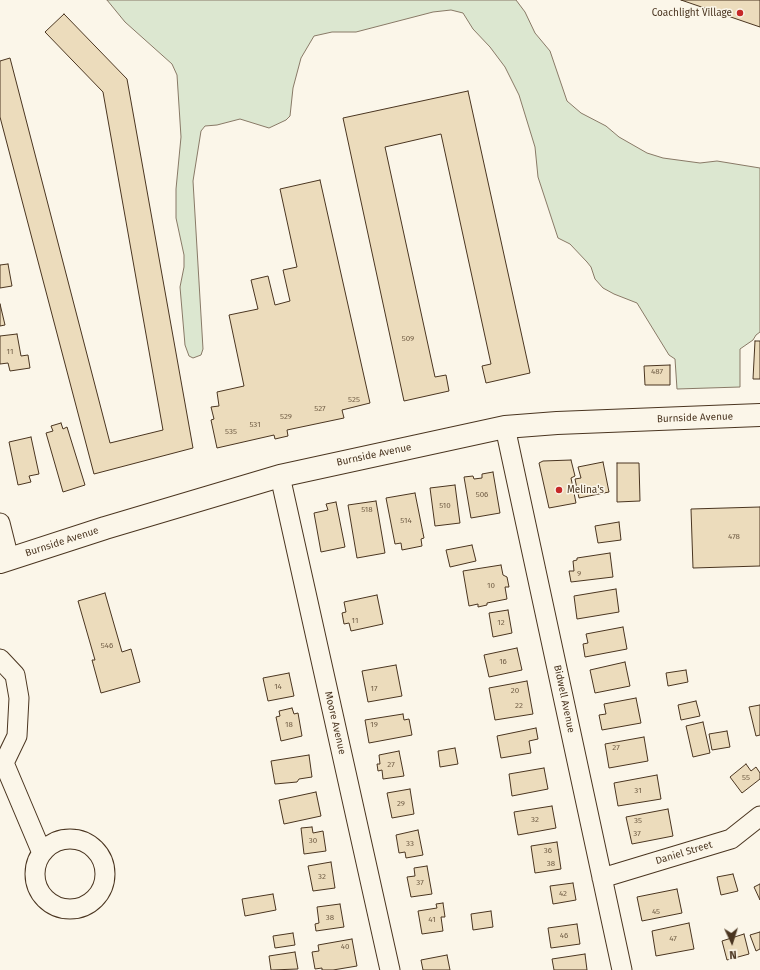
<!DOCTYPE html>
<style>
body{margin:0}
#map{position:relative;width:760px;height:970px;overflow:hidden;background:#fbf6e9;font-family:"Fira Sans",sans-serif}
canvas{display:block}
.north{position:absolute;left:712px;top:922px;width:40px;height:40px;-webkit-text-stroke:3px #fbf6e9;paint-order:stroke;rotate:176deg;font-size:11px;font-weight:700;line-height:16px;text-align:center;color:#4a3520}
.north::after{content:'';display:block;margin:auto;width:14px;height:18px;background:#4a3520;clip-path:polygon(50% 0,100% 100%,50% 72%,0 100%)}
</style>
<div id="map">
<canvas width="760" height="970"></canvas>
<div class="north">N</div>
</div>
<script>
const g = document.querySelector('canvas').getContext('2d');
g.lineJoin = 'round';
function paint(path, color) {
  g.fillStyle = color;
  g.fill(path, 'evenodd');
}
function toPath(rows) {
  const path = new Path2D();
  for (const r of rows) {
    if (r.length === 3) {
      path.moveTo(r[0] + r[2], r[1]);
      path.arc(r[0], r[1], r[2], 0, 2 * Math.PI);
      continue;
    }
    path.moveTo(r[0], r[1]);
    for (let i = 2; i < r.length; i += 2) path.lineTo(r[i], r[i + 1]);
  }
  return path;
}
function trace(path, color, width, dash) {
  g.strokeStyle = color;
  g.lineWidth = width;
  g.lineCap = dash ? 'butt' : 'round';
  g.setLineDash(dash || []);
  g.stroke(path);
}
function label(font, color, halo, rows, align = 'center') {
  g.font = font + ' "Fira Sans",sans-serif';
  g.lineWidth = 3;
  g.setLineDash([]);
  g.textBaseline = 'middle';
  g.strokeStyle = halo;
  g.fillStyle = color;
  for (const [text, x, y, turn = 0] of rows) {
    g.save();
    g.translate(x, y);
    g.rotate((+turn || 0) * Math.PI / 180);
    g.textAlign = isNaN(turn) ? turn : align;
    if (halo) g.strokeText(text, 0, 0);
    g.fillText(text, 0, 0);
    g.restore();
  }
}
const green = toPath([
 [107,0,516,0,525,12,535,33,550,51,567,101,581,113,606,126,619,137,647,153,663,158,700,163,717,161,760,168,760,332,756,335,753,340,740,349,740,387,677,389,675,359,669,355,637,303,614,294,603,288,595,279,591,267,587,262,570,244,558,238,538,177,535,147,519,95,505,67,490,47,473,29,463,13,451,10,433,12,356,32,332,32,314,36,301,58,293,88,290,116,286,120,269,128,240,119,217,125,205,126,201,131,193,181,203,349,201,355,193,358,189,356,185,345,180,287,184,267,184,255,176,218,176,189,181,137,177,75,172,64,125,22,107,0]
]);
paint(green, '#dce7d0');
trace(green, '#887966', 1);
const building = toPath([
 [681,0,760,0,760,27,681,0],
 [64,14,127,79,193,448,94,474,0,117,0,61,10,58,110,443,163,430,103,92,45,32,64,14],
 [468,91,530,373,486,383,482,366,491,364,441,134,385,147,435,377,446,375,449,391,404,401,343,118,468,91],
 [320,180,370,403,342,410,344,418,287,430,288,436,275,439,274,435,217,448,211,420,214,419,211,407,219,406,217,392,244,386,229,315,258,309,251,280,268,276,275,305,290,301,283,270,297,267,280,189,320,180],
 [8,264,12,286,0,288,0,265,8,264],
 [0,304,5,325,0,326,0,304],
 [17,334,21,356,28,355,30,368,10,371,8,363,0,364,0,336,17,334],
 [755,341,760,341,760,379,753,379,755,341],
 [670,365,670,385,645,385,644,366,670,365],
 [61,423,63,429,67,427,85,485,63,492,46,433,53,431,51,426,61,423],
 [31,437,39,474,29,476,31,482,18,485,9,442,31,437],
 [571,460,575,476,571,478,576,503,549,508,539,463,543,461,571,460],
 [603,462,609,492,579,498,575,479,581,478,578,467,603,462],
 [617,463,639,463,640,501,617,502,617,463],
 [493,472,500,513,471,518,464,477,473,476,474,479,482,478,482,474,493,472],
 [455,485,460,523,435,526,430,488,455,485],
 [415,493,424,538,421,539,422,546,402,550,401,543,395,544,386,498,415,493],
 [376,501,385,553,357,558,348,505,376,501],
 [336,502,345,547,321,552,314,513,328,510,326,504,336,502],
 [760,507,760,566,693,568,691,509,760,507],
 [619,522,621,540,598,543,595,526,619,522],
 [472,545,476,561,450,567,446,550,472,545],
 [610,553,613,577,571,582,569,571,574,571,573,561,577,560,577,558,610,553],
 [501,565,503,575,507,577,509,587,505,587,507,599,487,603,487,605,478,607,478,604,469,606,463,571,501,565],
 [616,589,619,612,577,619,574,596,616,589],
 [105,593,122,652,131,649,140,682,101,693,92,660,95,660,78,601,105,593],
 [377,595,383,624,351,631,349,623,344,624,342,613,346,612,344,602,377,595],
 [508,610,512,633,493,637,489,613,508,610],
 [623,627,627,649,585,657,583,644,588,643,586,634,623,627],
 [517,648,522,670,489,677,484,655,517,648],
 [625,662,630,686,595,693,590,670,625,662],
 [396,665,402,696,368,702,362,671,396,665],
 [686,670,688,682,668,686,666,673,686,670],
 [289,673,294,696,268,701,263,678,289,673],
 [527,681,533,714,495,720,489,688,527,681],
 [636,698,641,723,602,730,599,715,606,714,604,704,636,698],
 [696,701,700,716,681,720,678,705,696,701],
 [760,705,760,735,756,736,749,707,760,705],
 [292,708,294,714,298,713,302,736,281,741,276,717,280,716,279,711,292,708],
 [403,714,404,720,409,719,412,735,369,743,365,720,403,714],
 [703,722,710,753,693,757,686,726,703,722],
 [536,728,538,739,529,741,531,753,501,758,497,736,536,728],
 [727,731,730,747,712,750,709,734,727,731],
 [644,737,648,761,609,768,605,744,644,737],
 [455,748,458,764,440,767,438,751,455,748],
 [399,751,404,776,383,779,382,770,378,771,377,764,380,764,379,755,399,751],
 [309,755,312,777,299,779,297,782,275,784,271,761,309,755],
 [746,764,751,771,756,767,760,773,760,779,742,793,730,777,746,764],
 [544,768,548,789,512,796,509,774,544,768],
 [657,775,661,799,618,806,614,783,657,775],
 [410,789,414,814,392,818,387,793,410,789],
 [316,792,321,816,284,824,279,800,316,792],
 [552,806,556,828,518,835,514,812,552,806],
 [668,809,673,836,632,844,626,817,668,809],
 [312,827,313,833,323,831,326,851,304,854,301,828,312,827],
 [418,830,423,855,406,858,405,852,399,853,396,835,418,830],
 [557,842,561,869,535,873,531,846,557,842],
 [331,862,335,888,313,891,308,866,331,862],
 [427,866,432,894,411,897,407,877,415,876,414,868,427,866],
 [733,874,738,891,721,895,717,877,733,874],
 [573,883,576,900,553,904,550,886,573,883],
 [760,884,760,900,754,887,760,884],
 [677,889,682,913,642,921,637,897,677,889],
 [273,894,276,910,245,916,242,899,273,894],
 [443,903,445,917,441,917,443,931,422,934,418,911,437,908,436,904,443,903],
 [340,904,344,927,316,931,315,924,319,923,317,907,340,904],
 [491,911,493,927,473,930,471,914,491,911],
 [689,923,694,949,656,956,652,931,689,923],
 [577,924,580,944,551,948,548,928,577,924],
 [760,932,760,949,756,951,750,935,760,932],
 [293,933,295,945,275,948,273,936,293,933],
 [744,934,749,954,727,960,722,941,744,934],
 [352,939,357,966,333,970,322,970,322,968,315,969,312,952,319,951,318,945,352,939],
 [295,952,298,969,271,970,269,956,295,952],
 [585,954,587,970,554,970,552,959,585,954],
 [447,955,450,970,423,970,421,960,447,955]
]);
paint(building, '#ecdcbc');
trace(building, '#4a3520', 1);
const minor = toPath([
 [505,427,622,970],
 [280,476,390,970],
 [0,523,9,559],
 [0,659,15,675,19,698,17,736,4,763,42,853],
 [70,874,35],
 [602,878,731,839,760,816]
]);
const major = toPath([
 [0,562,105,528,280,476,505,427,557,423,760,415]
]);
trace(minor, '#4a3520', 21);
trace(major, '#4a3520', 24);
trace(minor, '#fbf6e9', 19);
trace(major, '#fbf6e9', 22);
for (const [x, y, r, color] of [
 [740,13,4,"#c62828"],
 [559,490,4,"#c62828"]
]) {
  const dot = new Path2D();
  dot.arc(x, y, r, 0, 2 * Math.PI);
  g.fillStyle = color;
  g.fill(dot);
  trace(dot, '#fbf6e9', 1.5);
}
label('8px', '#725f47', null, [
 ["509",408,339],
 ["11",10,352],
 ["487",657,372],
 ["525",354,400],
 ["527",320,409],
 ["529",286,417],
 ["531",255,425],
 ["535",231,432],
 ["506",482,495],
 ["510",445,506],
 ["518",367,510],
 ["514",406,521],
 ["478",734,537],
 ["9",579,574],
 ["10",491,586],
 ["11",355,621],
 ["12",501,623],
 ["546",107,646],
 ["16",503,662],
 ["14",278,687],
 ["17",374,689],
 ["20",515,691],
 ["22",519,706],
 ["18",289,725],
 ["19",374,725],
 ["27",616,748],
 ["27",391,765],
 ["55",746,778],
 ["31",638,791],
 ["29",401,804],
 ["32",535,820],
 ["35",638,821],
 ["37",637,834],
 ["30",313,841],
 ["33",410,844],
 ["36",548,851],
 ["38",551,864],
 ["32",322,877],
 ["37",420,883],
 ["42",563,894],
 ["45",656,912],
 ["38",330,918],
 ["41",432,920],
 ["46",564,936],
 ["47",673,939],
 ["40",345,947]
]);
label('10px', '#4a3520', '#fbf6e9', [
 ["Coachlight Village",732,13],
 ["Melina's",567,490,"left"]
], 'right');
label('10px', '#4a3520', '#fbf6e9', [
 ["Burnside Avenue",695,418,-2],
 ["Burnside Avenue",374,455,-12],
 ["Burnside Avenue",62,542,-18],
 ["Bidwell Avenue",564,699,78],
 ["Moore Avenue",335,723,77],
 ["Daniel Street",684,853,-17]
]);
</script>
